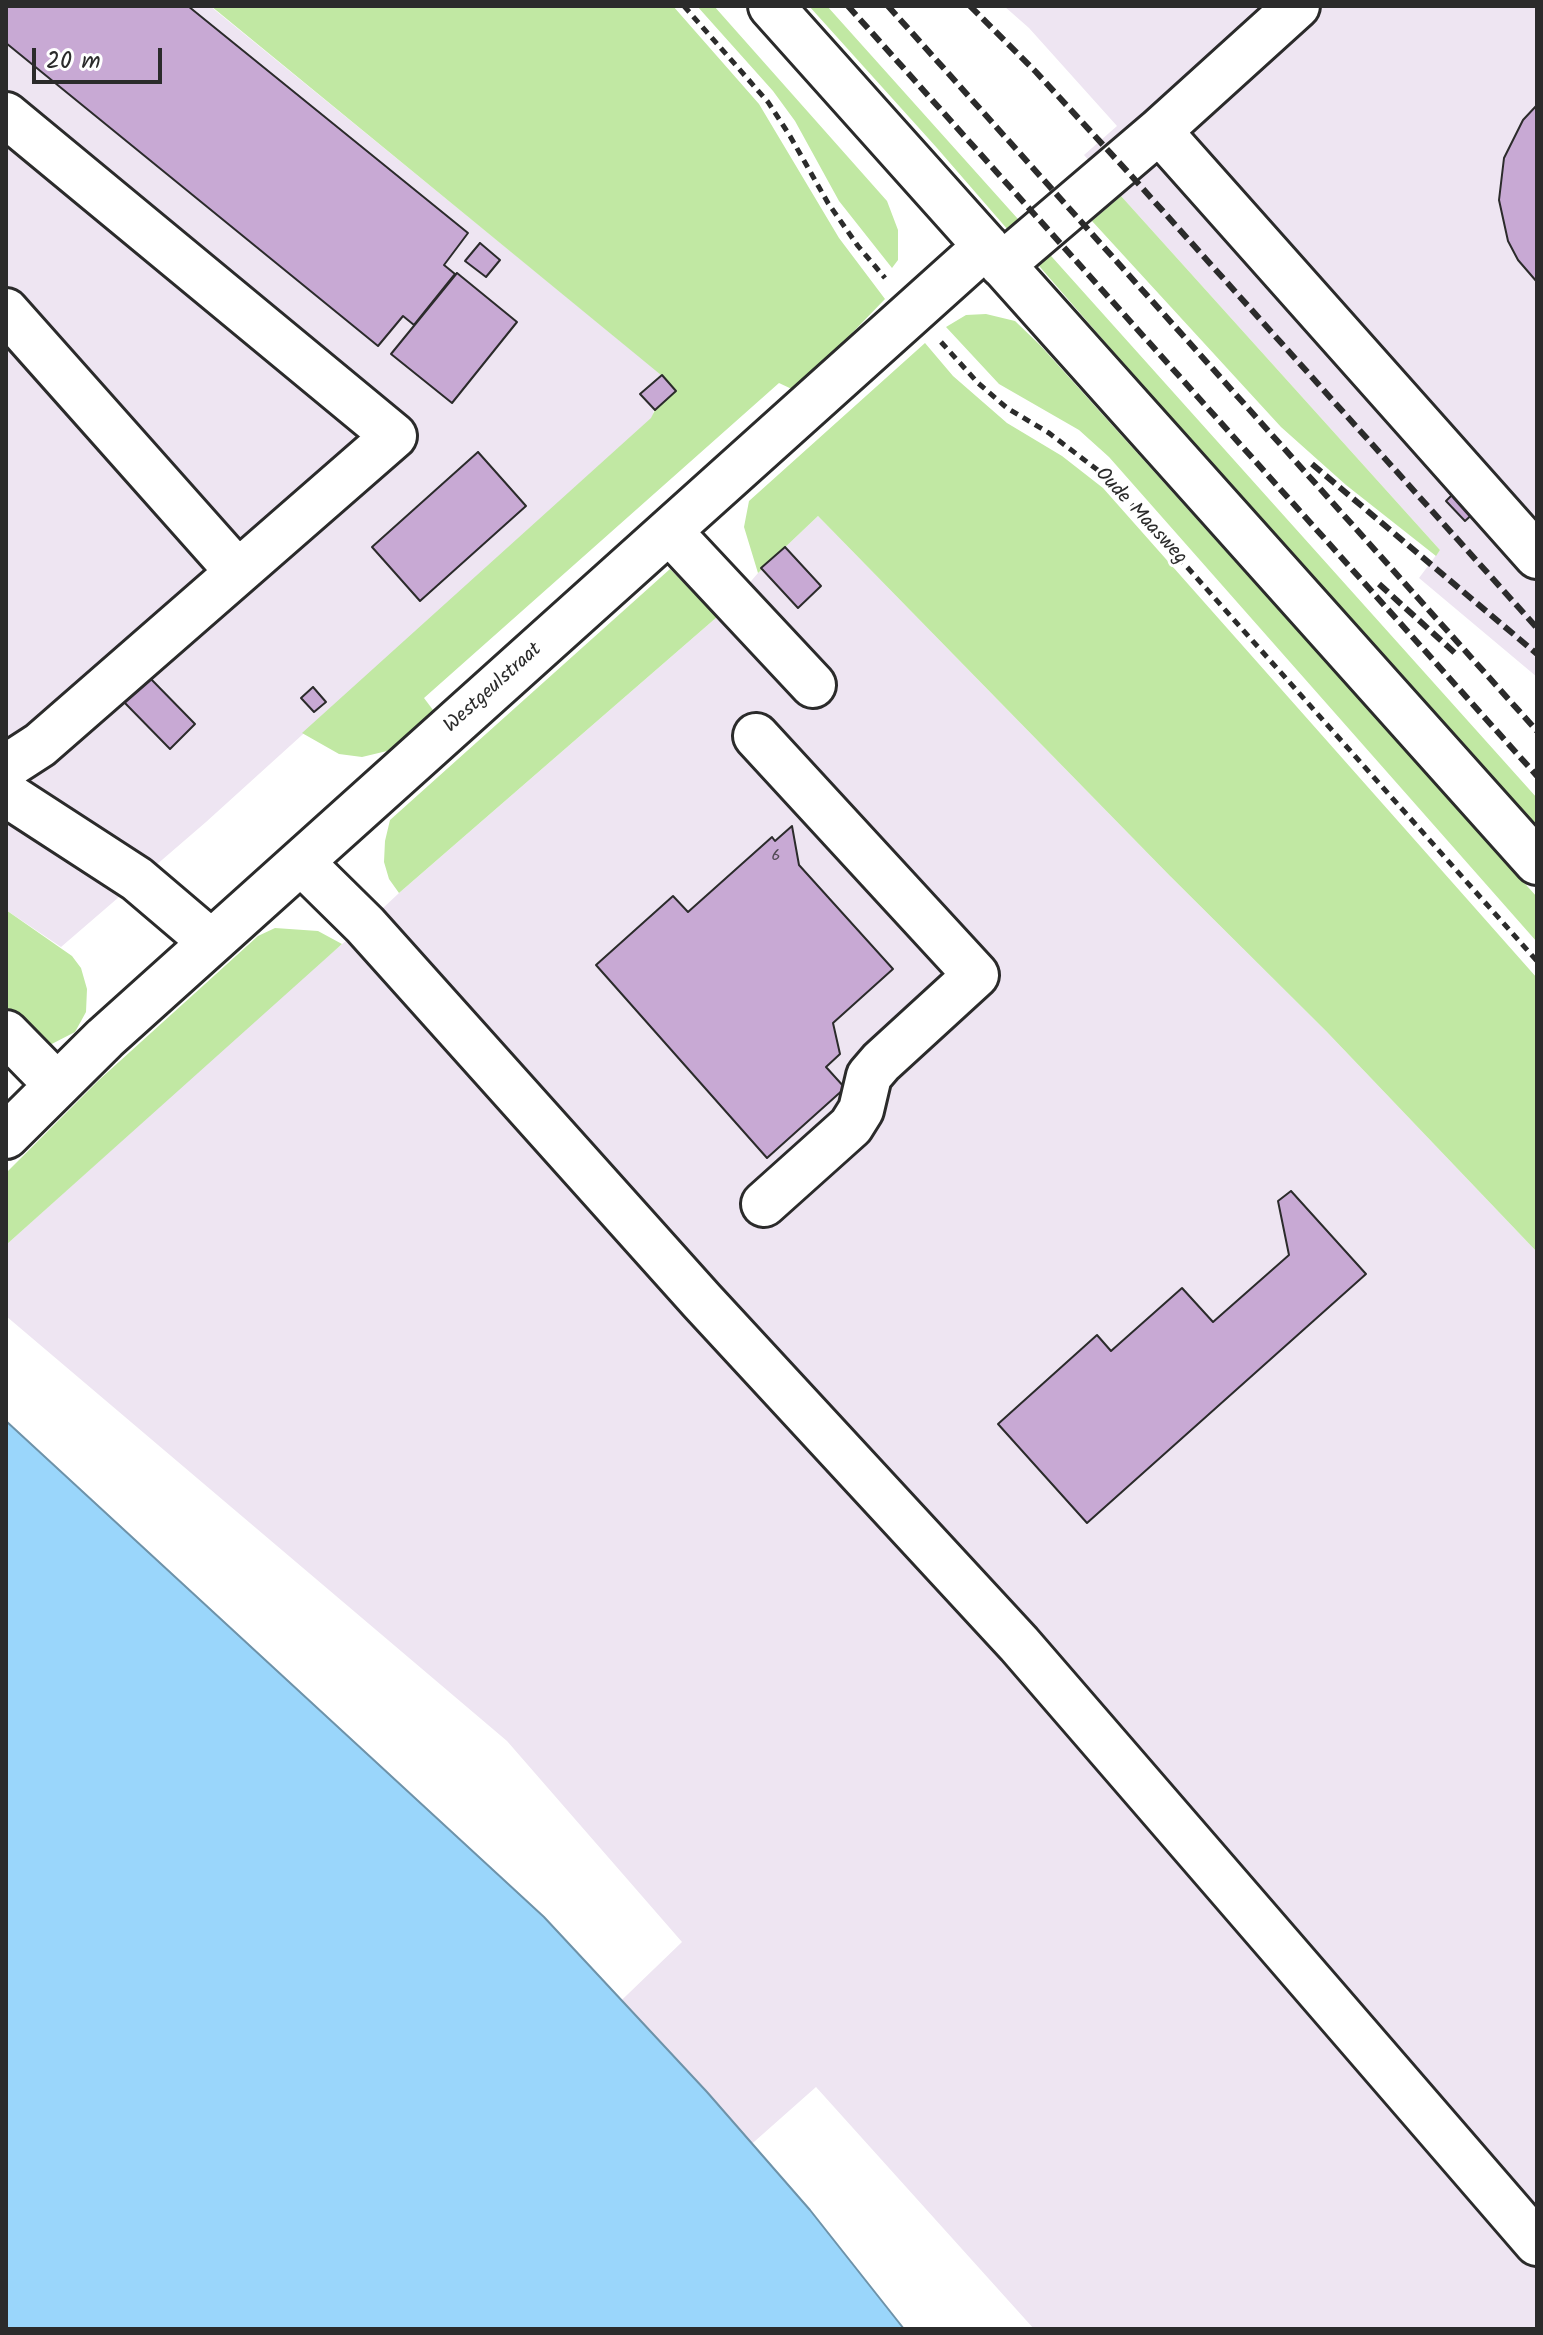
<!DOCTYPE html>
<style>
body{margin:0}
#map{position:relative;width:1543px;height:2335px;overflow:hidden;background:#fff;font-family:Kalam,sans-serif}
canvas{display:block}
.frame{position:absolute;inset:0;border:8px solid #2b2b2b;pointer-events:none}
.scale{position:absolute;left:32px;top:48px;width:130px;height:36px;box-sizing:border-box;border:4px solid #2b2b2b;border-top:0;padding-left:10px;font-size:24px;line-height:28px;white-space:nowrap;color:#2b2b2b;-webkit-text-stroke:6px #fff;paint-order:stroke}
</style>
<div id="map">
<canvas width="1543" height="2335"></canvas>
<div class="frame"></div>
<div class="scale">20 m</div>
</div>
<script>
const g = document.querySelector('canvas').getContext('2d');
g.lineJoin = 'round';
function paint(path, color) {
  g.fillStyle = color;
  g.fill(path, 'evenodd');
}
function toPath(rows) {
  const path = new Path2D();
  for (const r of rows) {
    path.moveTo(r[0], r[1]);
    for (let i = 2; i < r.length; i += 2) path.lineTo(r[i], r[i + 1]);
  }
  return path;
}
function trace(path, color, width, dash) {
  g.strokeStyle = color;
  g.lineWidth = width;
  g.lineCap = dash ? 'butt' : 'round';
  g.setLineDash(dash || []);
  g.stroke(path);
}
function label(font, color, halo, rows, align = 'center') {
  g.font = font + ' Kalam,sans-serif';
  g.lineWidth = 6;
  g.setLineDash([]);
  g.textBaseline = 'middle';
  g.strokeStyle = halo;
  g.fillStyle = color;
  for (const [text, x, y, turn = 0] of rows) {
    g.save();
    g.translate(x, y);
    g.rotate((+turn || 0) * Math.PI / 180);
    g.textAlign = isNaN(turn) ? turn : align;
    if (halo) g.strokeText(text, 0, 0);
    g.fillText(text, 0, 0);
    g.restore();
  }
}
paint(toPath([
 [6,6,210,6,662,375,652,418,206,822,61,947,6,910],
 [1004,6,1537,6,1537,677,1419,578,1440,550,1084,155,1117,126,1029,28],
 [818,516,1170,876,1326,1031,1537,1252,1537,2329,1034,2329,816,2087,588,2289,465,2151,682,1942,507,1741,6,1316,6,1245,305,975,365,925,399,893,717,617,734,601,758,573]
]), '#eee5f2');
paint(toPath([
 [211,6,673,6,759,104,839,238,885,299,796,391,779,383,424,698,436,714,411,736,387,751,362,757,339,754,302,733,651,418,655,410,640,394,661,375],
 [697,6,714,6,887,201,898,230,898,260,892,268,839,201,795,121,773,91],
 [809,6,827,6,1537,798,1537,841,937,148],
 [1121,196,1440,550,1436,556,1346,485,1281,427,1092,221],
 [986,314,1015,321,1040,345,1537,897,1537,942,1109,457,1079,430,999,384,946,327,966,315],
 [925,343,953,376,1007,423,1062,456,1103,488,1537,978,1537,1252,1326,1031,1170,876,818,516,758,573,744,527,749,501],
 [670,569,717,617,399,893,389,879,384,862,385,841,390,820],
 [6,910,72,956,81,968,87,989,86,1012,75,1032,42,1049,6,1013],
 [275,928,318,931,342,944,6,1245,6,1173,99,1080,258,936]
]), '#c1e8a3');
const water = toPath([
 [6,1421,544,1917,707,2092,810,2210,904,2329,6,2329,6,1421]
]);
paint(water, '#9ad6fb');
trace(water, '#6e92a8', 2);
const building = toPath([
 [6,6,188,6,468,233,444,265,455,274,414,325,403,316,378,346,6,43,6,6],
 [1537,105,1537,282,1518,260,1508,241,1499,200,1504,158,1523,120,1537,105],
 [480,243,500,260,486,277,465,261,480,243],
 [457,273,517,322,452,403,391,354,457,273],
 [662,375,676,391,655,410,640,394,662,375],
 [478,452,526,506,420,601,372,547,478,452],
 [1457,490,1476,511,1465,521,1446,501,1457,490],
 [785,547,821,586,798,608,761,568,785,547],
 [148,676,195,724,170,749,122,700,148,676],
 [313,687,326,702,314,712,301,698,313,687],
 [792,826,799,865,893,969,833,1023,840,1054,826,1067,845,1088,767,1158,596,965,673,896,688,912,772,837,775,841,792,826],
 [1291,1191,1366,1274,1087,1523,998,1424,1097,1335,1111,1351,1182,1288,1213,1322,1289,1255,1278,1201,1291,1191]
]);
paint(building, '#c8a9d4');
trace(building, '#2b2b2b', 2);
const minor = toPath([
 [771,6,1537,862],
 [1297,6,1159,131,1537,556],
 [6,115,394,436,40,745,6,767],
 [1002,265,1159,131],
 [6,311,238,572],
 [669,531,813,685],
 [756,736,976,975,881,1062,869,1076,861,1110,851,1126,764,1204],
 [6,794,137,879,211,942],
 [301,862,365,925,702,1301,1019,1644,1537,2243],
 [6,1033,57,1085],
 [6,1136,105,1038,986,246]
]);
trace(minor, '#2b2b2b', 50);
trace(toPath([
 [684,6,768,102,790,136,828,203,858,246,885,278],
 [941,342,978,383,1007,408,1049,433,1108,478,1537,961]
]), '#2b2b2b', 5, [8, 6]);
trace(minor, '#fff', 44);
trace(toPath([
 [848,6,1537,776],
 [888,6,1537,731],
 [970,6,1036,72,1127,171,1537,628],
 [1312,464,1537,654],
 [1379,584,1456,654]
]), '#2b2b2b', 6, [12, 6]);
label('16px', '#524a55', null, [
 ["6",776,857]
]);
label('20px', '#2b2b2b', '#fff', [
 ["Oude Maasweg",1140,517,47],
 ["Westgeulstraat",494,689,-42]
]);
</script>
